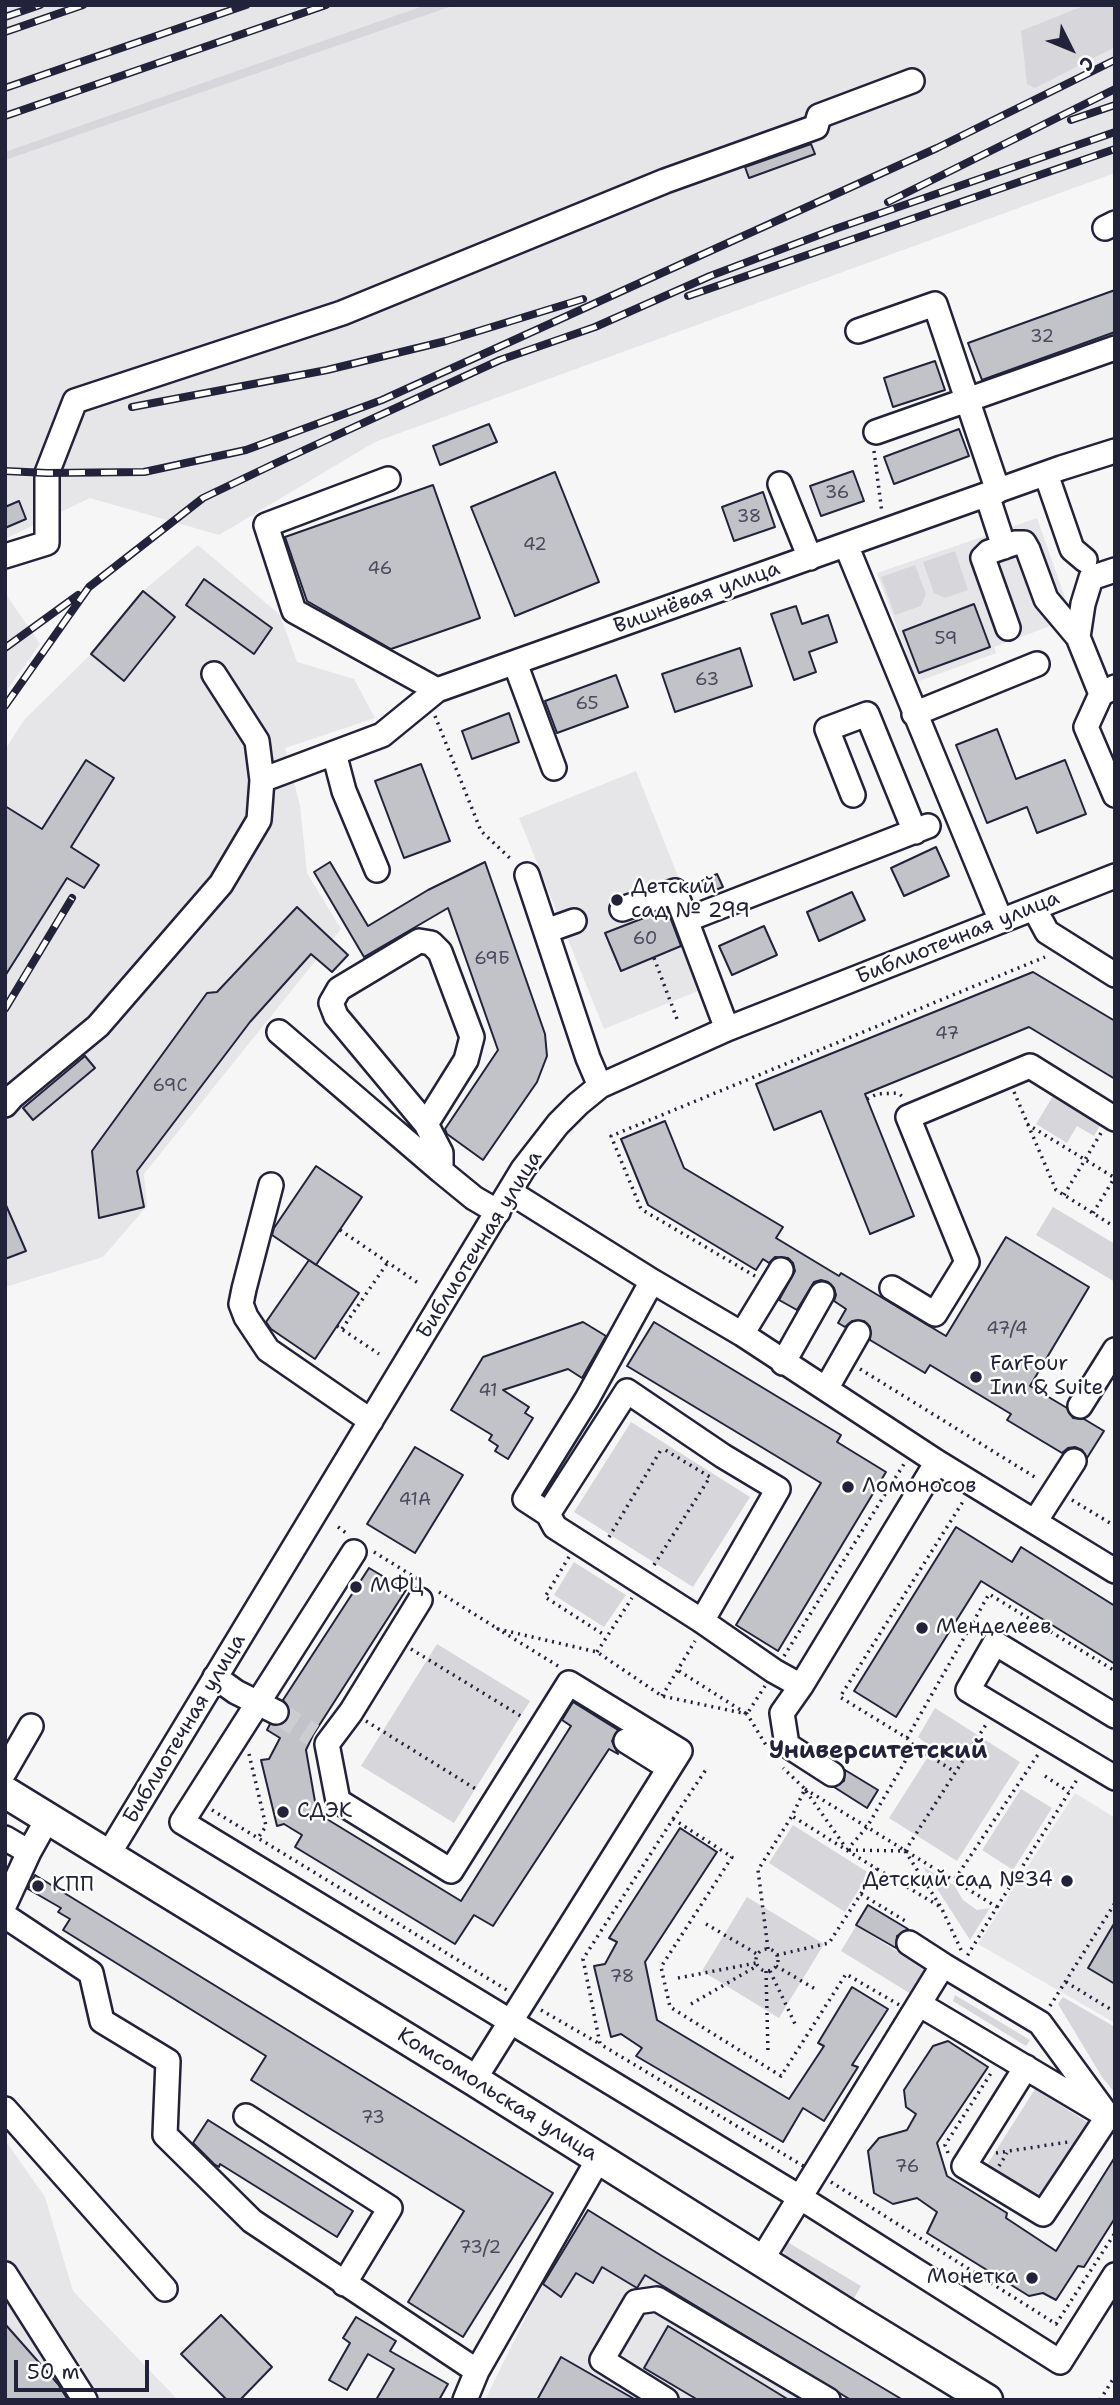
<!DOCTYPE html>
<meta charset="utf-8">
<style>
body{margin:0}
#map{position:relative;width:1120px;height:2405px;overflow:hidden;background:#f6f6f7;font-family:"Shantell Sans",sans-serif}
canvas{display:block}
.frame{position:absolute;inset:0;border:7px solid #22223b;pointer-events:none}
.north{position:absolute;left:1036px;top:14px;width:70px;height:70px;-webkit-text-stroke:5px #fff;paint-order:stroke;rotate:133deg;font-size:19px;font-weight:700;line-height:28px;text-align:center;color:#22223b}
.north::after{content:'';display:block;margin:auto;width:24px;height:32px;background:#22223b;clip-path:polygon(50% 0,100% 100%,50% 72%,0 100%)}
.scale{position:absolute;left:14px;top:2360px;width:135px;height:32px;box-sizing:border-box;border:4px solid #22223b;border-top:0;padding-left:9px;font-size:21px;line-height:24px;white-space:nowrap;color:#22223b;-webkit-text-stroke:5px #fff;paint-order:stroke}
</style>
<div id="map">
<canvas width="1120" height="2405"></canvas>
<div class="frame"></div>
<div class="north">С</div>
<div class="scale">50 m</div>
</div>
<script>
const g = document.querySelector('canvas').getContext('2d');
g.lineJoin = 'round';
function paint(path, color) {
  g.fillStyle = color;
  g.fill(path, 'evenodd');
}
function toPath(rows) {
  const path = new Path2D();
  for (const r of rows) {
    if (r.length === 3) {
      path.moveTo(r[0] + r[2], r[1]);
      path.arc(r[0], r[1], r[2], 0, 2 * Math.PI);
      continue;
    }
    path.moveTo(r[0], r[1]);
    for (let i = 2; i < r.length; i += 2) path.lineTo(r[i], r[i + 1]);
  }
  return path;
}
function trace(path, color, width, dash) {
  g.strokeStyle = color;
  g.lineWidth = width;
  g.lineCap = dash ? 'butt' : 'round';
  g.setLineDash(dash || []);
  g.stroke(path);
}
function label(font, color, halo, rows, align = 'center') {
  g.font = font + ' "Shantell Sans",sans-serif';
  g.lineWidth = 5;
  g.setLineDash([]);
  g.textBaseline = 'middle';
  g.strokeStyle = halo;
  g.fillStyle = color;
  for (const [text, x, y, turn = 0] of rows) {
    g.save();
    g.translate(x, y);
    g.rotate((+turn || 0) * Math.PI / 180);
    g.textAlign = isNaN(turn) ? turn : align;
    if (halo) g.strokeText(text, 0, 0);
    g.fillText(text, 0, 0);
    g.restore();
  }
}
paint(toPath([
 [5,5,1115,5,1115,173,375,442,219,535,90,498,5,539],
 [1037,518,1072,618,994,647,996,653,917,682,877,573],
 [198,545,280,615,297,662,354,679,375,718,285,748,300,805,307,873,341,929,144,1174,147,1206,103,1257,5,1287,5,750,24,720,91,654,143,591],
 [5,593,40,644,5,693],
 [636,771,687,899,708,987,604,1029,519,818],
 [1075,1793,1115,1818,1115,2023,978,1944],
 [5,2140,45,2197,73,2291,178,2400,5,2400],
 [588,2210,658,2253,903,2400,485,2400,542,2284]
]), '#e6e6e9');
paint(toPath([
 [426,5,455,5,5,160,5,152],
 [1086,5,1115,5,1115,47,1035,88,1027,84,1021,31],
 [955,551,968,590,945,598,934,593,923,562],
 [915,565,926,594,921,606,895,615,881,577],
 [1056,1091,1103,1120,1094,1136,1077,1126,1067,1143,1036,1124],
 [1053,1207,1115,1244,1115,1282,1036,1235],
 [631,1422,750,1497,693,1587,574,1512],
 [574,1562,626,1595,604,1627,554,1595],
 [437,1644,530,1701,454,1823,361,1766],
 [935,1708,1020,1762,957,1861,889,1818,933,1749,918,1737],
 [1021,1789,1052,1808,1013,1870,982,1850],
 [793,1825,869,1873,845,1912,769,1863],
 [923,1867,954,1885,963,1900,977,1910,990,1908,970,1940],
 [747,1897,824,1944,779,2018,702,1971],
 [856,1926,926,1969,911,1994,841,1951],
 [955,1995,1030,2040,1026,2046,953,2001],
 [1063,1997,1115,2027,1115,2093,1102,2077,1058,2004],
 [1035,2089,1087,2122,1037,2201,985,2168],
 [784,2240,861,2286,853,2300,787,2257,783,2251]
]), '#d7d7db');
const building = toPath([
 [811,144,815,154,749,178,745,167,811,144],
 [1115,290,1115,332,982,380,968,343,1115,290],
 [935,361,945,390,893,407,884,378,935,361],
 [489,424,497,442,440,465,433,446,489,424],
 [959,429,969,456,894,484,884,457,959,429],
 [853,471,864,501,821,516,810,486,853,471],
 [555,472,599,582,515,616,471,507,555,472],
 [433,485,480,618,391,649,307,601,285,537,433,485],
 [763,492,775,527,734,541,722,507,763,492],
 [19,501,26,519,5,528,5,507,19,501],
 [204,579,272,628,254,654,186,605,204,579],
 [143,591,175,617,124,681,91,654,143,591],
 [974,604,990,647,919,673,903,631,974,604],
 [796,606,802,624,828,615,837,642,809,652,816,672,794,680,771,614,796,606],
 [740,648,752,686,675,712,662,674,740,648],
 [616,675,628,707,557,733,545,701,616,675],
 [509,713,519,742,472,759,462,731,509,713],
 [997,729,1016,779,1065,760,1086,814,1037,833,1027,807,987,823,956,745,997,729],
 [86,760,114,778,71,847,99,865,84,888,67,878,5,976,5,806,42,829,86,760],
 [421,764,450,841,404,858,375,781,421,764],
 [936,847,949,876,904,896,891,868,936,847],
 [330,862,368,926,428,890,485,862,545,1034,547,1056,537,1082,483,1160,447,1134,445,1129,498,1050,448,908,364,957,314,872,330,862],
 [717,874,723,887,708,893,702,881,717,874],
 [852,892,865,920,819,941,807,912,852,892],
 [297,907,348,955,332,972,311,954,250,1022,137,1171,144,1207,99,1218,92,1151,207,993,217,992,297,907],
 [667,909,681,946,621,971,605,933,667,909],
 [764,926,777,955,732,975,719,946,764,926],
 [1033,972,1115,1021,1115,1079,1029,1027,865,1094,914,1216,870,1234,821,1111,774,1130,756,1084,1033,972],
 [85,1056,95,1068,33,1120,23,1108,85,1056],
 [665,1121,684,1168,783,1227,776,1238,839,1276,841,1273,946,1336,1006,1237,1089,1287,1030,1386,1067,1408,1073,1418,1084,1419,1104,1431,1087,1458,1082,1450,1075,1447,1068,1448,1062,1453,1007,1420,1011,1414,930,1365,925,1373,870,1340,870,1327,864,1321,852,1321,845,1327,838,1323,846,1309,834,1301,836,1295,834,1288,828,1282,821,1280,814,1282,797,1310,779,1300,795,1271,793,1263,788,1258,775,1257,769,1263,763,1259,756,1270,648,1205,621,1139,665,1121],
 [316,1166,362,1197,316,1265,272,1235,274,1228,316,1166],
 [5,1203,26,1251,5,1259,5,1203],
 [309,1260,359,1293,315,1359,271,1329,266,1322,309,1260],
 [583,1322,606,1336,582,1378,568,1369,503,1390,529,1407,525,1413,533,1418,508,1459,495,1451,498,1446,489,1440,492,1435,451,1410,483,1357,583,1322],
 [654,1322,841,1435,837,1442,886,1472,778,1651,736,1625,821,1483,627,1366,654,1322],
 [415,1447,463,1475,415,1553,367,1524,415,1447],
 [956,1527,1012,1562,1021,1547,1115,1606,1115,1664,981,1581,896,1717,854,1691,956,1527],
 [369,1568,406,1590,313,1735,306,1750,317,1813,461,1901,571,1726,562,1720,573,1702,618,1730,612,1741,618,1754,609,1749,493,1926,474,1915,455,1944,295,1847,302,1835,284,1824,277,1826,261,1760,269,1759,280,1738,267,1730,270,1724,283,1724,289,1718,290,1710,283,1700,369,1568],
 [845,1770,878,1790,867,1808,834,1787,844,1781,845,1770],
 [680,1828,717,1852,645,1962,657,2020,789,2099,824,2046,818,2043,852,1987,888,2009,852,2065,858,2067,824,2121,803,2108,783,2142,636,2056,642,2048,621,2034,611,2037,594,1966,605,1964,617,1942,609,1938,680,1828],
 [35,1875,553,2193,463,2337,408,2302,464,2211,251,2080,266,2056,63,1930,70,1919,58,1912,61,1908,28,1889,35,1875],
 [868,1905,908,1929,897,1936,896,1948,856,1925,868,1905],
 [1115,1922,1115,1984,1088,1968,1115,1922],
 [948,2041,988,2067,937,2143,947,2176,1007,2213,1006,2218,1056,2251,1115,2157,1115,2218,1084,2267,1078,2266,1056,2300,1043,2293,1029,2296,927,2233,937,2212,917,2198,893,2204,874,2193,868,2151,879,2138,907,2130,916,2114,906,2107,904,2090,933,2046,948,2041],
 [208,2120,353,2211,337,2237,220,2164,219,2167,214,2164,193,2143,208,2120],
 [588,2210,662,2256,903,2400,851,2400,645,2275,637,2288,602,2267,593,2283,576,2273,561,2297,543,2284,588,2210],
 [221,2315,272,2367,240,2400,227,2400,181,2354,221,2315],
 [356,2317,396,2341,390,2351,448,2384,439,2400,376,2400,394,2369,368,2354,347,2390,329,2380,350,2343,343,2338,356,2317],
 [5,2324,58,2384,68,2400,5,2400,5,2324],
 [668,2326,789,2400,698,2400,644,2368,668,2326],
 [561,2357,636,2400,537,2400,561,2357]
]);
paint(building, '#c2c2c9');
trace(building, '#22223b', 2);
trace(toPath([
 [276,1712,313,1735]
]), '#ccccd1', 23, [23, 11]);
const minor = toPath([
 [1105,228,1115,223],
 [858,331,935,304,998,491],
 [876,432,1115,348],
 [1046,474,1072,549,1085,560],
 [388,479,266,525,294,611,437,690],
 [780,484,810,558],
 [987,495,1004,547],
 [846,545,1001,921],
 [5,556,47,543,47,473,75,401,342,313,665,181,816,127,819,116,912,81],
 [1008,628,983,558,989,552,1015,543,1024,543,1028,550,1046,599,1078,637,1101,694],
 [1078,637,1083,604,1091,578,1115,570],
 [515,663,554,768],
 [1115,687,1101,694,1086,727,1115,795],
 [914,714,1037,664],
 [334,753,344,791,377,870],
 [262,780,382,735,437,690,1061,468,1115,451],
 [853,795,827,729,867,714,915,832],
 [527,875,588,1058,600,1086],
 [1034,908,1047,932,1115,975],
 [622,909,675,891,727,1029],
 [686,920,928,826],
 [546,931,574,921],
 [279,1032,441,1171,474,1198,498,1212],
 [5,1105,12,1097,98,1026,221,884,259,820,262,780,257,741,214,674],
 [426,1124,466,1060,472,1037,440,952,431,943,419,941,339,989,331,1003,336,1016,426,1124,441,1153,441,1171],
 [271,1185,244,1289,241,1304,246,1317,268,1350,371,1421],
 [510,1192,652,1281,742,1334,937,1462,1115,1571],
 [892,1288,935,1314,967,1262,908,1117,1030,1066,1115,1119],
 [742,1334,781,1270],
 [783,1363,822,1294],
 [826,1389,858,1333],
 [1080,1406,1115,1350],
 [548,1514,525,1499,587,1399,652,1281],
 [1036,1520,1074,1461],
 [354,1552,182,1822,801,2198,1060,2362,1115,2275],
 [420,1600,351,1712,327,1744,338,1801,451,1871,569,1683,680,1751,474,2080],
 [702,1621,778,1489,723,1456,627,1391,548,1514,555,1527,702,1621,774,1671,801,1686],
 [215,1677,236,1692,276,1712],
 [1115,1716,995,1643,968,1690,1115,1778],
 [626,1741,669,1768],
 [5,1771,31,1726],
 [832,1774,787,1745,782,1713,801,1686,937,1462],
 [5,1838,29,1852],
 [108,1855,523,1169,558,1124,578,1104,600,1086,727,1029,1115,876],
 [5,1904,29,1852,48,1818],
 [5,1916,91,1973,102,2021,168,2061,165,2135,252,2221,477,2371],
 [943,1965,1040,2023,1108,2116,1043,2214,964,2166,1026,2067],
 [919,2004,1097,2110],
 [5,2109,165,2289],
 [246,2116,390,2208,344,2284],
 [762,2259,943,1965,909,1943],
 [5,2274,85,2400],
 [465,2400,477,2371,599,2158],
 [666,2400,602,2360,636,2302,657,2299,828,2400]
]);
const major = toPath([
 [5,1792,474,2080,848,2315,987,2400]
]);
trace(minor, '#22223b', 28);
trace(major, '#22223b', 35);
trace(toPath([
 [874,451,882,513],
 [435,716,481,831,513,861],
 [654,958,677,1019],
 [1014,1092,1056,1190,1115,1227],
 [867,1099,877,1094,898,1093,903,1097],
 [1027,1124,1115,1178],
 [1064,1195,1101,1133],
 [1093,1213,1115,1177],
 [340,1230,421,1285],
 [755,1276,641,1209,611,1136,1045,957],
 [337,1326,379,1354],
 [342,1329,388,1262],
 [860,1369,1038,1479],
 [1072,1500,1115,1526],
 [338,1527,346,1533],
 [609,1537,662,1448],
 [374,1552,421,1581],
 [569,1557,545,1597,606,1636],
 [654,1565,710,1477,662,1448],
 [439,1592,498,1629],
 [411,1649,524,1718],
 [597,1652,632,1598],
 [784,1656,904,1464],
 [558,1666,498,1629,597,1652,662,1696,747,1714,766,1745],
 [679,1671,747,1714,765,1686],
 [662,1696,695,1641],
 [366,1721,479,1791],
 [907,1738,989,1594,1115,1671],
 [914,1746,955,1772],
 [249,1754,266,1826,258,1838],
 [1045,1776,1069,1792],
 [805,1789,997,1907,966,1958],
 [806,1791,846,1848],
 [212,1810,507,1990],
 [673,1819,732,1857,661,1967,670,2007,781,2076,846,1974,903,2007,805,2167,600,2044,583,1959,673,1819],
 [673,1819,707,1768],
 [847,1850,867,1827,914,1746,907,1738,840,1697,964,1500],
 [849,1850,905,1851],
 [905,1851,987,1723],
 [905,1851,941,1907,963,1954],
 [877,1869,939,1906],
 [955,1879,1039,1753],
 [861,1894,907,1922],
 [997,1907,1078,1778],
 [706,1924,757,1954],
 [767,1960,11],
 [768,1949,758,1870,792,1816,805,1789,783,1768],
 [777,1955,829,1943,877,1869,792,1816],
 [776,1966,817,1990],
 [766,1971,768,2053],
 [770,1971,796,2026],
 [678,1978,756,1963],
 [1066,1982,1115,2012],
 [691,2004,757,1966],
 [1050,2006,1115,1903],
 [541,2010,600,2044],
 [948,2153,945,2145,993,2070],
 [996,2153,1068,2142],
 [999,2166,1007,2153],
 [831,2182,1056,2324,1115,2233],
 [1100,2400,1115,2376]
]), '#22223b', 3.5, [2, 5]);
trace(minor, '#fff', 23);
trace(major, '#fff', 30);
const rail = toPath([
 [5,17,40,5],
 [5,32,83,5],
 [5,88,246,5],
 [5,116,326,5],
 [1071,120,1115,105],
 [888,202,1115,89],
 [688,296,1115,149],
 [132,407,327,370,446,341,583,299],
 [5,471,47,473,144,472,246,450,382,400,937,148,1115,60],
 [5,648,78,595],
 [5,706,89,587,203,498,274,464,500,360,595,327,710,276,835,229,1115,132],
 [5,1009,72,898]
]);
trace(rail, '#22223b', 8);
trace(rail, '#fff', 5, [16]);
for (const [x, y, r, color] of [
 [617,900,7,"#22223b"],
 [976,1377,7,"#22223b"],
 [848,1487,7,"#22223b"],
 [356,1587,7,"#22223b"],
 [922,1628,7,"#22223b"],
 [283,1812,7,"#22223b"],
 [1067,1881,7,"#22223b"],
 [38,1886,7,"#22223b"],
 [1032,2278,7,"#22223b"]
]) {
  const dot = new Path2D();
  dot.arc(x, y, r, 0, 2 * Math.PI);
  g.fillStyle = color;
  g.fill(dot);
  trace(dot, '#fff', 2.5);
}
label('18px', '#4a4a5e', null, [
 ["32",1042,337],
 ["36",837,493],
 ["38",749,517],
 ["42",535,545],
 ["46",380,569],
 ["59",946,639],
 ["63",707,680],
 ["65",587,704],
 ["60",645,939],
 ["69Б",492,959],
 ["47",947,1034],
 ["69С",170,1086],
 ["47/4",1007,1329],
 ["41",488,1391],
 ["41А",415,1500],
 ["78",622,1977],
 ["73",373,2118],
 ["76",907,2167],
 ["73/2",480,2248]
]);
label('21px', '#22223b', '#fff', [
 ["Вишнёвая улица",697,598,-20],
 ["Библиотечная улица",958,938,-22],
 ["Библиотечная улица",480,1245,-58],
 ["Библиотечная улица",185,1729,-59],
 ["Комсомольская улица",497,2095,32]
]);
label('21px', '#22223b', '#fff', [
 ["Детский",631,888],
 ["сад № 299",631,912],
 ["FarFour",990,1365],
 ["Inn & Suite",990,1389],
 ["Ломоносов",862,1487],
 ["МФЦ",370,1587],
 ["Менделеев",936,1628],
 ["СДЭК",297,1812],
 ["Детский сад №34",1053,1881,"right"],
 ["КПП",52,1886],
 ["Монетка",1018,2278,"right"]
], 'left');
label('bold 24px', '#22223b', '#fff', [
 ["Университетский",878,1752]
]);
</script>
